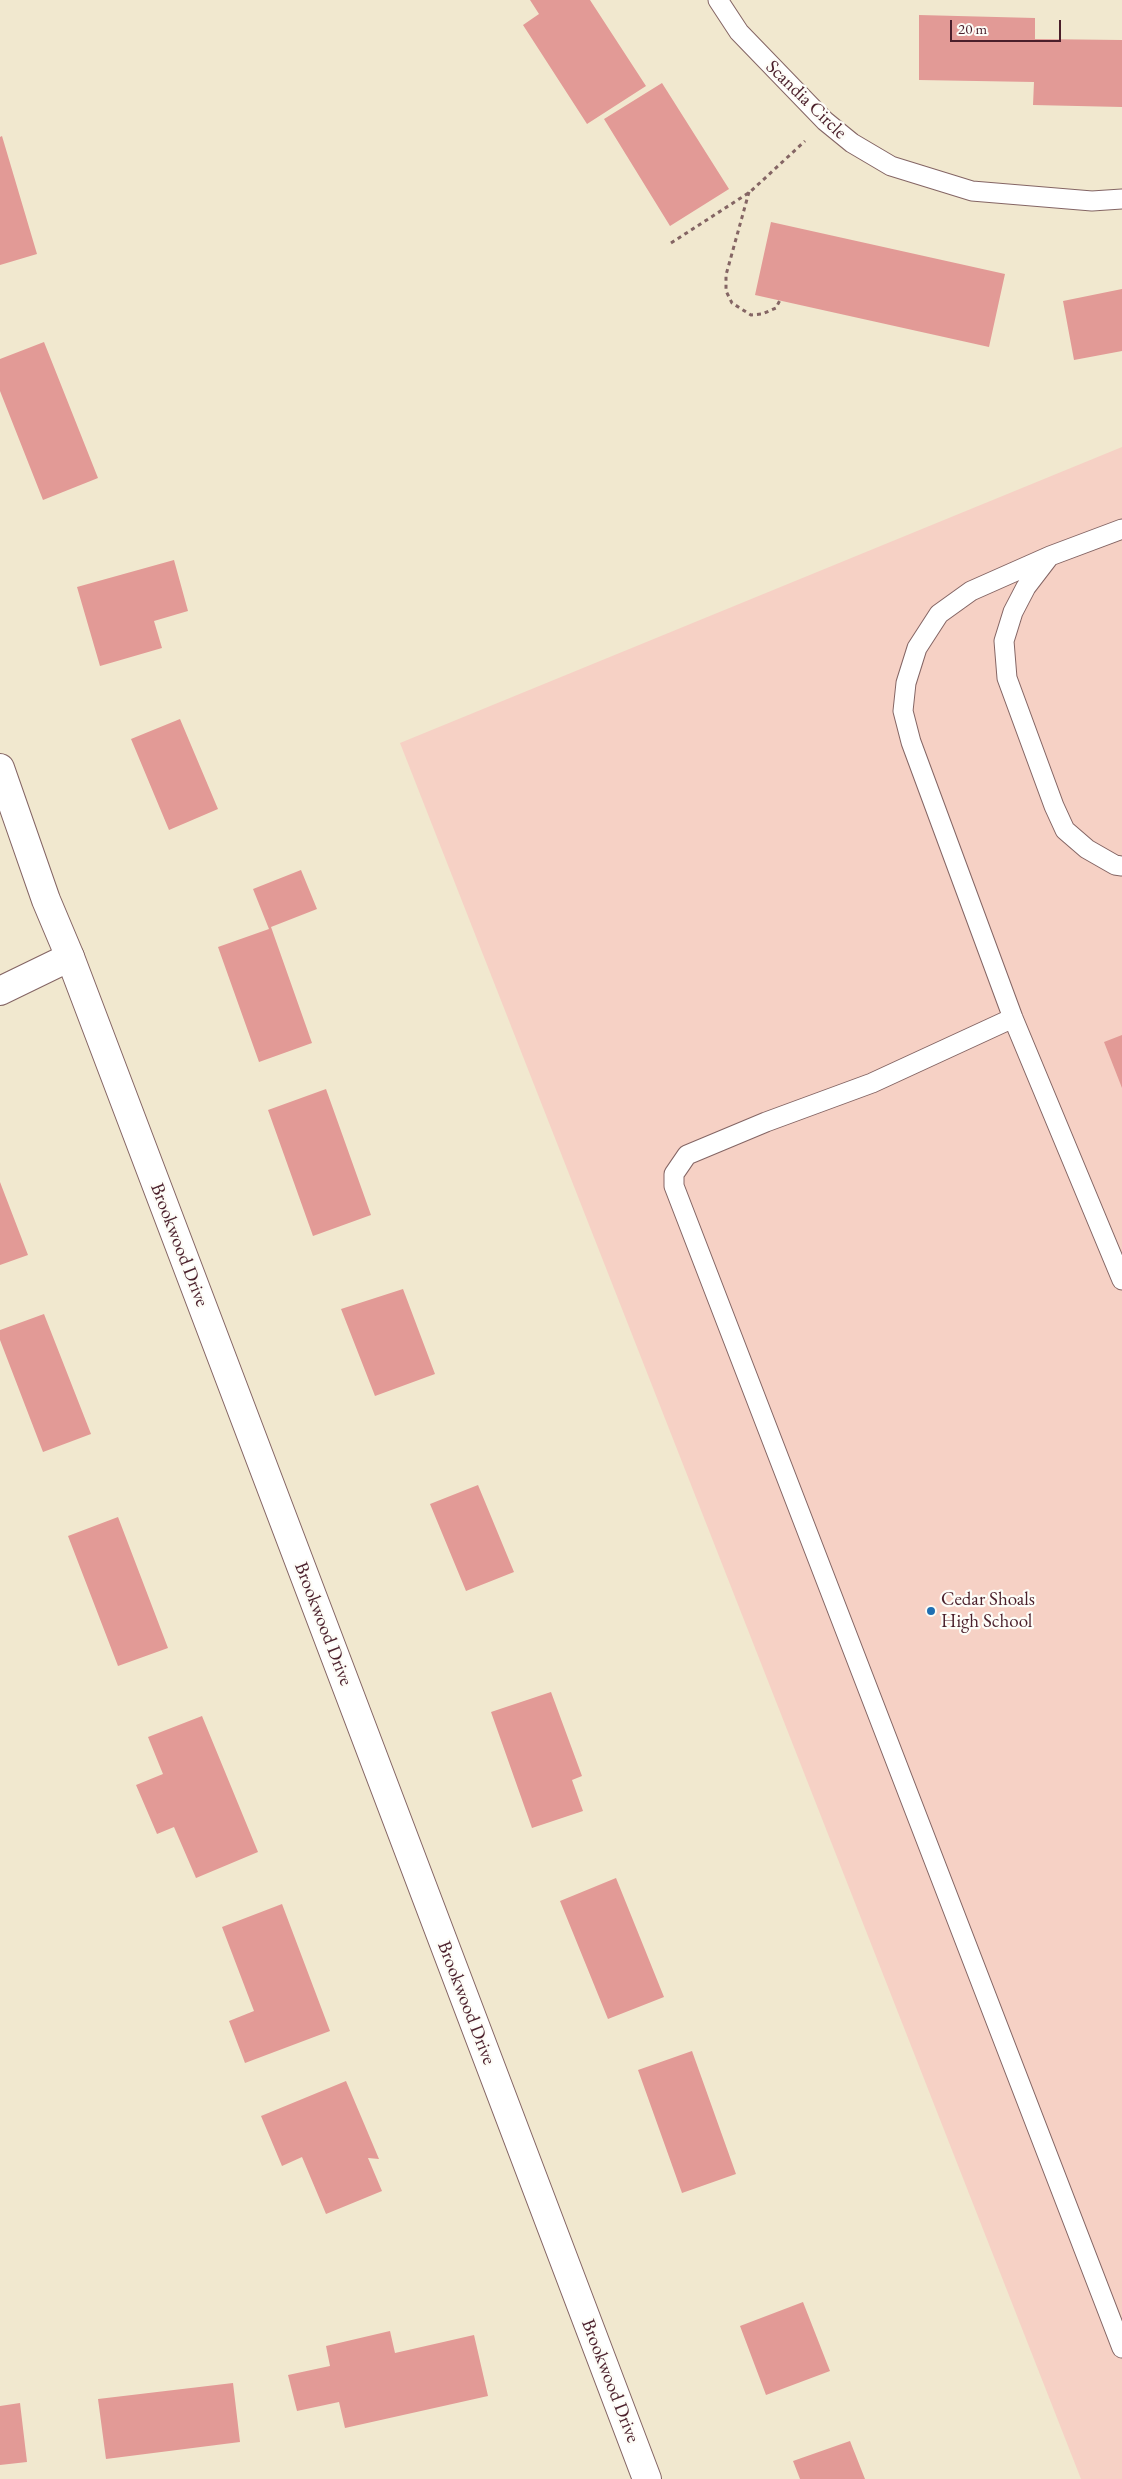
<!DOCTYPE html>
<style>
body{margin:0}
#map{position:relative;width:1122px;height:2479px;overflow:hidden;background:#f1e8cf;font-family:"EB Garamond",serif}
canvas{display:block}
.scale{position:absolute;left:950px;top:20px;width:111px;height:22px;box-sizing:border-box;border:2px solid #4a1f2b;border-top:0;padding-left:6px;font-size:15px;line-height:18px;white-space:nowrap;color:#4a1f2b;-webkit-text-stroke:4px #fdfcf7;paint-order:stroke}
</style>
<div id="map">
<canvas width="1122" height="2479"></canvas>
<div class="scale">20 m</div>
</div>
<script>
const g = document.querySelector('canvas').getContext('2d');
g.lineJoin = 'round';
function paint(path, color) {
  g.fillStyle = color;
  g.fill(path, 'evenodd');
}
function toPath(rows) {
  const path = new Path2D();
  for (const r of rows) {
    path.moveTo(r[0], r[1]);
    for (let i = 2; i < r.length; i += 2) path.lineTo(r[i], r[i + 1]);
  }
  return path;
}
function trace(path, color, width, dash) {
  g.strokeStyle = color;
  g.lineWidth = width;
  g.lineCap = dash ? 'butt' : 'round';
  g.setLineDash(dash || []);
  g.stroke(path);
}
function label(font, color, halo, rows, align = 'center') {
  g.font = font + ' "EB Garamond",serif';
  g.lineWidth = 4.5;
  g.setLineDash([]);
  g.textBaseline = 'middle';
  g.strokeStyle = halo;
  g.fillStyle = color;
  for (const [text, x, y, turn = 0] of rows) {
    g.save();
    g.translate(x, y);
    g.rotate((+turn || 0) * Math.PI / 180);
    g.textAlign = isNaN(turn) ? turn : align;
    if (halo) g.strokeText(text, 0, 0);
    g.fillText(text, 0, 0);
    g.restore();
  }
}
paint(toPath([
 [1122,447,1122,2479,1081,2479,400,743]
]), '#f6d1c5');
paint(toPath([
 [530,0,590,0,646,86,587,124,523,25,539,14],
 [919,15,1035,18,1035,39,1122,40,1122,107,1033,105,1034,82,919,80],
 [662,83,729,189,670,226,604,119],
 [2,136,37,254,0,265,0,137],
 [771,222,1005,274,989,347,755,295],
 [1122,289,1122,351,1074,360,1063,301],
 [44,342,98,478,43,500,0,391,0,359],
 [174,560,188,611,154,621,162,648,100,666,77,587],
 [180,719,218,809,169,830,131,739],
 [301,870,317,909,271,927,312,1043,259,1062,218,947,269,929,253,889],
 [1122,1035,1122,1088,1104,1042],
 [326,1089,371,1215,313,1236,268,1110],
 [0,1182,28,1255,0,1265],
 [403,1289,435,1374,375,1396,341,1309],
 [44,1314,91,1434,43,1452,0,1340,0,1330],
 [478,1485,514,1572,466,1591,430,1504],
 [118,1517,168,1648,118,1666,68,1536],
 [551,1692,582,1776,572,1780,583,1811,532,1828,491,1712],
 [202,1716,258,1852,196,1878,174,1827,157,1834,136,1785,163,1774,148,1737],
 [616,1878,664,1997,608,2019,560,1901],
 [282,1904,330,2031,245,2063,229,2021,254,2011,222,1927],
 [692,2051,736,2174,682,2193,638,2070],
 [346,2081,379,2159,368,2158,382,2191,326,2214,302,2157,282,2166,261,2116],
 [803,2302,830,2371,766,2395,740,2326],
 [390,2331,395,2353,474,2335,488,2396,345,2428,339,2402,297,2411,288,2375,330,2366,326,2346],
 [233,2383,240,2442,106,2459,98,2399],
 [20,2403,27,2462,0,2465,0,2406],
 [850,2441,865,2479,800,2479,793,2461]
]), '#e29a96');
const lane = toPath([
 [718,0,739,32,825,121,852,143,891,166,972,191,1092,201,1122,199],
 [1122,529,1050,556,971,591,939,614,917,648,906,683,903,711,911,742,1013,1018,1122,1280],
 [1049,557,1026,587,1013,612,1004,641,1007,678,1054,806,1065,830,1087,849,1115,865,1122,866],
 [1013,1018,872,1083,766,1122,687,1155,674,1174,674,1186,1122,2348]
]);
const street = toPath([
 [0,991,70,957]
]);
const secondary = toPath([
 [0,768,46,900,70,957,647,2479]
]);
trace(lane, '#846564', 21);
trace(street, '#846564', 30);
trace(secondary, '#846564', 30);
trace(toPath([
 [749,192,726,275,726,291,732,303,751,315,762,314,776,308,780,300],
 [671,243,750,192,805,141]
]), '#846564', 3, [4, 4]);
trace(lane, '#fff', 19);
trace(street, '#fff', 28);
trace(secondary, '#fff', 28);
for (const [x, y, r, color] of [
 [931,1611,5,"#1f6fb2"]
]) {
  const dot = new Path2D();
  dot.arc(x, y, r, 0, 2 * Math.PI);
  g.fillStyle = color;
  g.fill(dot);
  trace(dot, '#fdfcf7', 2);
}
label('19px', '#4a1f2b', '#fdfcf7', [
 ["Scandia Circle",806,100,44],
 ["Brookwood Drive",179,1245,69],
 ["Brookwood Drive",323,1624,69],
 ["Brookwood Drive",466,2003,69],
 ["Brookwood Drive",610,2381,69]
]);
label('19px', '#4a1f2b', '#fdfcf7', [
 ["Cedar Shoals",941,1600],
 ["High School",941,1622]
], 'left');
</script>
